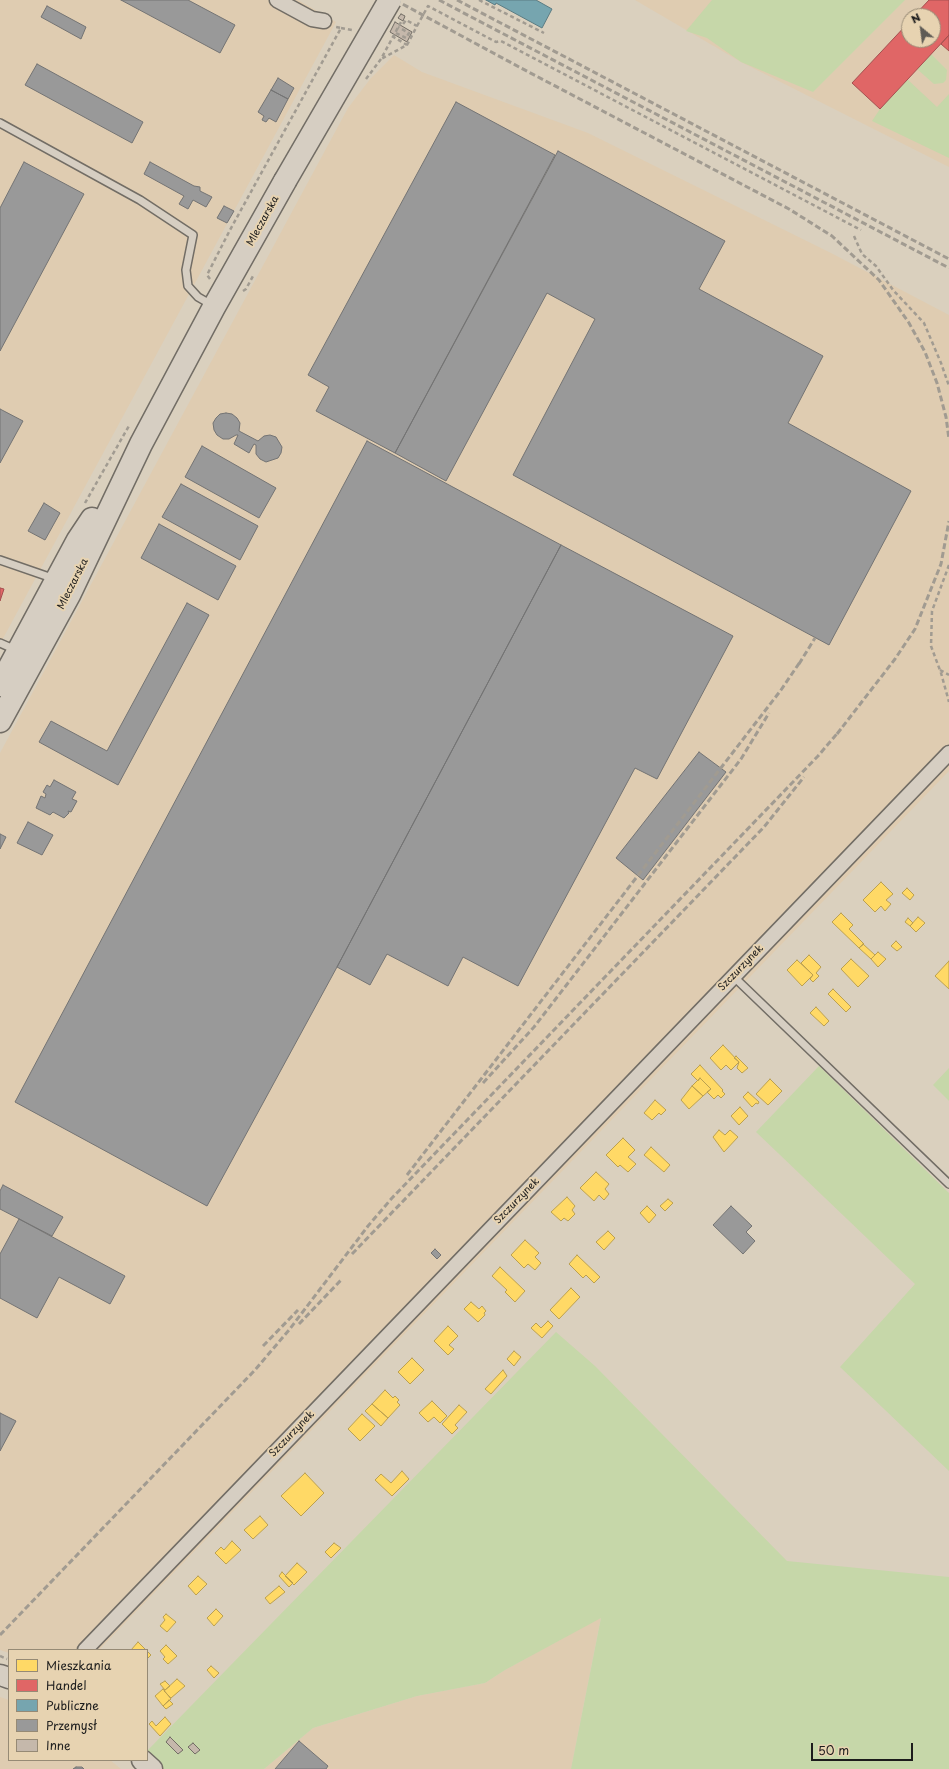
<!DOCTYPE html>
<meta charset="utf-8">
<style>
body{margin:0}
#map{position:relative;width:949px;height:1769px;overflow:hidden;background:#dad0be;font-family:"Playpen Sans",sans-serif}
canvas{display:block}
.legend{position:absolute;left:8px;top:1649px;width:140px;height:112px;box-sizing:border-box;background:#e7d3b1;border:1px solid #968a75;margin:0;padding:5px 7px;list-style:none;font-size:12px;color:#1c1c1c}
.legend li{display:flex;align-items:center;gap:8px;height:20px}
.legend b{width:20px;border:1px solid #968a75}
.north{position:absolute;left:901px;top:8px;width:40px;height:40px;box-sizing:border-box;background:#e7d3b1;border:1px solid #968a75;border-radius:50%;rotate:331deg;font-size:11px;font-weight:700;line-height:16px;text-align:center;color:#1c1c1c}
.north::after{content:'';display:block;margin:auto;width:14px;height:18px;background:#5e5b55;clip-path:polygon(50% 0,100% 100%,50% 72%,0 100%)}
.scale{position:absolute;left:811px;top:1743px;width:102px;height:18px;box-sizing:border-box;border:2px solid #1c1c1c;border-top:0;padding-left:5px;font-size:12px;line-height:14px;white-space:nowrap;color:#1c1c1c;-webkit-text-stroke:3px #e7d3b1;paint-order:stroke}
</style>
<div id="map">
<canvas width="949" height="1769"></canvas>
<ul class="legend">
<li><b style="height:11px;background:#ffd966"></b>Mieszkania</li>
<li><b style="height:11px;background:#e06666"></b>Handel</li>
<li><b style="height:11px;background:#76a5af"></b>Publiczne</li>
<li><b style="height:11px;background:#999"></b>Przemysł</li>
<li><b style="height:11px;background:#c5b8ab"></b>Inne</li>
</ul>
<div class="north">N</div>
<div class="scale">50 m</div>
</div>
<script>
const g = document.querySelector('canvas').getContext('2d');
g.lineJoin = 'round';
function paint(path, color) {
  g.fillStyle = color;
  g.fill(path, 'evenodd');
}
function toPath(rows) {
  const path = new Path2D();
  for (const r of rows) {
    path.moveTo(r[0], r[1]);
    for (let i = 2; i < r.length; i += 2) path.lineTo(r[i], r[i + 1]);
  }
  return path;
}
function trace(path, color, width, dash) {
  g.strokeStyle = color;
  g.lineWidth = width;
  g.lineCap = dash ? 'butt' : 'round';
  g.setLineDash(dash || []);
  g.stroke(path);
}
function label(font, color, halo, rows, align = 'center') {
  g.font = font + ' "Playpen Sans",sans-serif';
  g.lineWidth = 4;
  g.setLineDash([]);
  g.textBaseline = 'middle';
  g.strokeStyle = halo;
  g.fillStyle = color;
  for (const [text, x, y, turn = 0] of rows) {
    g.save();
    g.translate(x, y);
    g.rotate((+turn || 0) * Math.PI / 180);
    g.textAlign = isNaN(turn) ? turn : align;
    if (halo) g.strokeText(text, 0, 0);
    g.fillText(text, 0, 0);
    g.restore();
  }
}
paint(toPath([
 [0,0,298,0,336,22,0,644],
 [635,0,949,0,949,167,741,62],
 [909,16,933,16,933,40,909,40],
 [394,55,422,72,588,133,831,253,949,315,949,771,99,1650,9,1650,9,1653,0,1650,0,753,348,108,371,78],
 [601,1617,571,1769,264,1769,313,1728,417,1696,485,1683,505,1670],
 [0,1697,9,1700,9,1760,110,1760,121,1769,0,1769]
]), '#dfccb1');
paint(toPath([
 [712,0,905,0,813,92,741,62,707,38,686,31],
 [931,54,947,70,946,80,943,83,934,84,917,69],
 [907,79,937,107,949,94,949,158,872,121,880,109],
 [819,1066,949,1193,949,1471,840,1367,915,1284,756,1132],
 [949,1068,949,1101,933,1085],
 [556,1332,595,1366,787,1561,949,1577,949,1769,571,1769,601,1618,505,1670,485,1683,417,1696,313,1728,264,1769,152,1769,147,1760,147,1751]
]), '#c6d7a9');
const homes = toPath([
 [881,882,893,894,886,900,891,904,885,911,881,906,875,912,863,900,881,882],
 [907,888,914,895,910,900,902,893,907,888],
 [841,913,853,925,849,929,864,944,859,948,832,922,841,913],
 [918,917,925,923,916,932,910,926,918,917],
 [908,918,913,923,910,926,905,922,908,918],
 [896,941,902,947,897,951,891,946,896,941],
 [863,944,875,955,871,959,859,948,863,944],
 [878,952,886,959,878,967,871,959,878,952],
 [809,955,821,967,816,973,819,976,813,982,810,979,813,975,801,963,809,955],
 [851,959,869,976,858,987,841,969,851,959],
 [797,960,813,975,802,986,787,970,797,960],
 [949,961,949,989,935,976,949,961],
 [833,989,851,1007,846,1012,828,994,833,989],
 [816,1007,829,1021,824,1026,810,1013,816,1007],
 [723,1045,739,1062,731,1070,726,1065,721,1070,710,1058,723,1045],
 [736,1056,748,1068,742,1073,737,1068,739,1062,734,1058,736,1056],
 [700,1065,723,1090,722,1091,725,1094,721,1098,718,1095,714,1099,707,1092,711,1089,700,1078,698,1081,691,1074,700,1065],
 [700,1078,711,1089,703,1096,692,1086,700,1078],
 [770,1079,782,1091,768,1105,756,1094,770,1079],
 [692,1086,703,1096,689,1109,681,1100,692,1086],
 [748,1092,759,1102,758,1104,756,1103,752,1107,743,1097,748,1092],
 [655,1100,666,1110,661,1115,659,1113,652,1120,644,1113,655,1100],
 [740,1107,748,1116,739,1125,731,1116,740,1107],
 [719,1130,725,1135,730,1130,738,1137,724,1152,713,1137,719,1130],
 [623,1138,635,1150,628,1157,636,1164,628,1172,620,1165,618,1167,606,1155,623,1138],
 [651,1147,670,1165,664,1172,644,1155,651,1147],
 [596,1172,609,1184,605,1189,609,1194,604,1200,599,1195,594,1201,580,1188,596,1172],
 [567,1197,575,1206,572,1210,575,1214,568,1221,564,1218,561,1221,551,1212,567,1197],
 [668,1199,673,1203,665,1211,660,1206,668,1199],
 [647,1206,656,1215,649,1223,640,1213,647,1206],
 [608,1231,615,1238,604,1250,596,1242,608,1231],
 [525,1240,539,1253,535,1257,541,1263,535,1270,528,1264,524,1268,511,1255,525,1240],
 [577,1255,600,1277,594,1283,586,1275,583,1278,569,1264,577,1255],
 [500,1267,525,1291,515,1302,505,1292,507,1290,492,1276,500,1267],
 [571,1288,580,1297,559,1319,550,1310,571,1288],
 [471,1302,479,1309,482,1306,486,1311,484,1313,485,1315,478,1322,464,1309,471,1302],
 [548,1321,553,1326,542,1338,531,1328,536,1323,541,1328,548,1321],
 [448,1326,458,1336,449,1345,454,1349,448,1355,434,1341,448,1326],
 [514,1351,521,1357,514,1366,507,1359,514,1351],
 [412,1358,424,1370,410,1384,398,1372,412,1358],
 [503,1370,507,1376,491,1394,485,1389,503,1370],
 [385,1390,393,1398,395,1396,399,1400,397,1402,400,1405,388,1418,372,1404,385,1390],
 [432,1401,447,1416,440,1423,434,1417,428,1422,419,1413,432,1401],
 [372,1404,388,1418,381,1426,365,1411,372,1404],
 [459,1405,467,1412,455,1425,458,1428,452,1434,442,1424,459,1405],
 [362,1414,375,1426,360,1441,348,1429,362,1414],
 [402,1471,409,1479,392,1496,375,1480,381,1474,391,1483,402,1471],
 [305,1473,324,1493,301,1516,281,1496,305,1473],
 [260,1516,268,1525,253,1539,244,1530,260,1516],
 [232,1541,241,1550,226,1564,215,1553,221,1547,224,1550,232,1541],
 [334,1543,341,1548,331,1558,325,1552,334,1543],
 [297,1563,307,1572,294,1585,285,1576,297,1563],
 [282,1572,293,1583,289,1587,279,1576,282,1572],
 [198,1576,207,1584,196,1595,188,1586,198,1576],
 [279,1586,285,1592,270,1604,265,1598,279,1586],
 [216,1609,223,1616,214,1626,207,1618,216,1609],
 [166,1614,176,1622,167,1632,160,1626,165,1620,163,1617,166,1614],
 [138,1642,146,1650,131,1650,138,1642],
 [166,1645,177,1656,168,1664,163,1659,165,1657,160,1651,166,1645],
 [147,1651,151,1655,147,1659,147,1651],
 [211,1666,219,1673,214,1678,207,1670,211,1666],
 [177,1679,185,1686,171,1698,164,1691,177,1679],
 [165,1681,170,1686,165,1690,160,1684,165,1681],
 [163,1689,171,1699,163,1706,155,1696,163,1689],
 [169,1700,173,1704,166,1709,163,1706,169,1700],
 [165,1717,171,1724,160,1736,149,1724,152,1721,156,1726,165,1717]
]);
paint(homes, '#ffd966');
trace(homes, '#bba050', 1);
const shops = toPath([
 [929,0,949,0,949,35,880,109,852,83,909,22,909,40,933,40,933,16,914,16,929,0],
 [949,35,949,51,941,44,949,35],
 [0,588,4,589,0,601,0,588]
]);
paint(shops, '#e06666');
trace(shops, '#a55050', 1);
const public = toPath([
 [486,0,536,0,552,9,542,28,496,3,495,5,486,0]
]);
paint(public, '#76a5af');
trace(public, '#5b7c83', 1);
const industry = toPath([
 [121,0,188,0,235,25,220,53,121,0],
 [47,6,86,27,81,39,41,17,47,6],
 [37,64,143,122,132,143,25,85,37,64],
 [278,78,294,88,288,99,271,90,278,78],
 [271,90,288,99,276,122,269,118,266,122,262,120,264,116,258,112,271,90],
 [456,102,555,155,395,453,316,411,329,387,308,375,456,102],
 [558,151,725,241,699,289,823,356,788,423,911,491,829,645,513,475,595,319,547,293,446,481,395,453,558,151],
 [24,162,84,194,0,351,0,208,24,162],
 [150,162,194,186,200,187,200,191,212,197,206,207,193,200,188,209,179,204,184,196,144,174,150,162],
 [224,206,234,211,227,223,217,218,224,206],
 [0,409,23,421,0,463,0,409],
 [226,413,232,414,237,418,240,423,239,431,258,441,264,436,270,435,276,437,282,447,281,453,278,458,266,462,260,459,256,454,256,445,254,444,249,453,234,444,238,435,236,435,229,439,223,439,217,435,214,430,213,423,216,418,220,414,226,413],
 [367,441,561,545,337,967,207,1206,15,1102,367,441],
 [202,446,276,488,259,518,185,477,202,446],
 [181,484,258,526,240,560,162,517,181,484],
 [44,503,60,513,45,540,28,531,44,503],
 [159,524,236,566,218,600,141,558,159,524],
 [561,545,733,636,657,779,635,768,518,986,463,957,448,986,387,954,370,985,337,967,561,545],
 [187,603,209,615,118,785,39,742,51,721,107,751,187,603],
 [699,752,726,772,643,880,616,858,699,752],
 [54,780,76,792,72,799,77,801,71,812,68,811,69,813,64,818,53,812,50,815,36,808,41,796,45,798,46,794,43,792,47,785,50,787,54,780],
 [28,822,53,835,42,855,17,843,28,822],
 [0,834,6,837,0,849,0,834],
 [3,1185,63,1217,52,1236,0,1209,0,1191,3,1185],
 [731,1206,752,1226,746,1232,755,1241,743,1254,713,1225,731,1206],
 [19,1219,125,1276,110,1304,59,1277,37,1318,0,1298,0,1254,19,1219],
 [435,1249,441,1255,437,1259,431,1253,435,1249],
 [0,1413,16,1421,0,1451,0,1413],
 [299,1741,328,1766,326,1769,275,1769,299,1741],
 [76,1767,82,1767,84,1769,73,1769,76,1767]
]);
paint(industry, '#999');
trace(industry, '#747474', 1);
const building = toPath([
 [401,14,405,16,403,21,398,18,401,14],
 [395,22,412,32,407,42,390,32,395,22],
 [170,1737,183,1750,178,1754,166,1742,170,1737],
 [193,1743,200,1750,195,1754,188,1747,193,1743]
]);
paint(building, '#c5b8ab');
trace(building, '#726d65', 1);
const lane = toPath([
 [0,123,140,200,193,235,186,270,188,286,198,297,212,305],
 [0,560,55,579],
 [0,643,16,650],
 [733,976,949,1184]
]);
const street = toPath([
 [277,0,312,19,324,21],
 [85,1650,949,753]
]);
const secondary = toPath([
 [0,1675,9,1678],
 [142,1760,152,1769]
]);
const primary = toPath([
 [0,685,78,540,92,519],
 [0,721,69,595,141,444,214,307,285,181]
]);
trace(lane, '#726d65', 10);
trace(street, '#726d65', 17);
trace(secondary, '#726d65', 23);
trace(primary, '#726d65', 25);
trace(toPath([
 [479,0,544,33],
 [417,26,428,6,496,42,501,41,861,230],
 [341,28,352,30],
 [396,33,406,38,409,33,398,27],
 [392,36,407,45],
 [366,79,381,59,401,22,403,24,406,20,417,26,407,45,381,59],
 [854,236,862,254,876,266,893,290,924,323,941,363,949,386],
 [210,279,207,275,230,230,341,28,336,27],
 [243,291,246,289,253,276],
 [85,503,130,424],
 [949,565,932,611,931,646,941,673,949,702],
 [940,670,949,675],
 [0,1656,7,1659]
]), '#a19b91', 2.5, [4, 3]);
trace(lane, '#d6cec2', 7);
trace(street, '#d6cec2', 14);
trace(secondary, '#d6cec2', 20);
trace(primary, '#d6cec2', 22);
trace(toPath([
 [395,0,521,68,789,209,832,236,879,280,909,323,925,352,937,383,946,417,949,439],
 [439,0,949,268],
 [457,0,949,259],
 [799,664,815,638],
 [837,734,895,659,915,629,941,564,949,521],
 [483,1083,534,1027,741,759,769,713],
 [407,1175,781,690,802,659],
 [352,1254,764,827,804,777],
 [299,1324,341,1280],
 [263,1346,298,1310],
 [0,1635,255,1370,289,1330,368,1226,392,1198,818,756,841,729]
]), '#a19b91', 3, [6, 3]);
const primaryBridge = toPath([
 [285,181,390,0]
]);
trace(primaryBridge, '#726d65', 25, []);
trace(primaryBridge, '#d6cec2', 22);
label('10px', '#1c1c1c', '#e7d3b1', [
 ["Mleczarska",263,221,-61],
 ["Mleczarska",73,584,-63],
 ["Szczurzynek",741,968,-46],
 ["Szczurzynek",517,1201,-46],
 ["Szczurzynek",292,1434,-46]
]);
</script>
